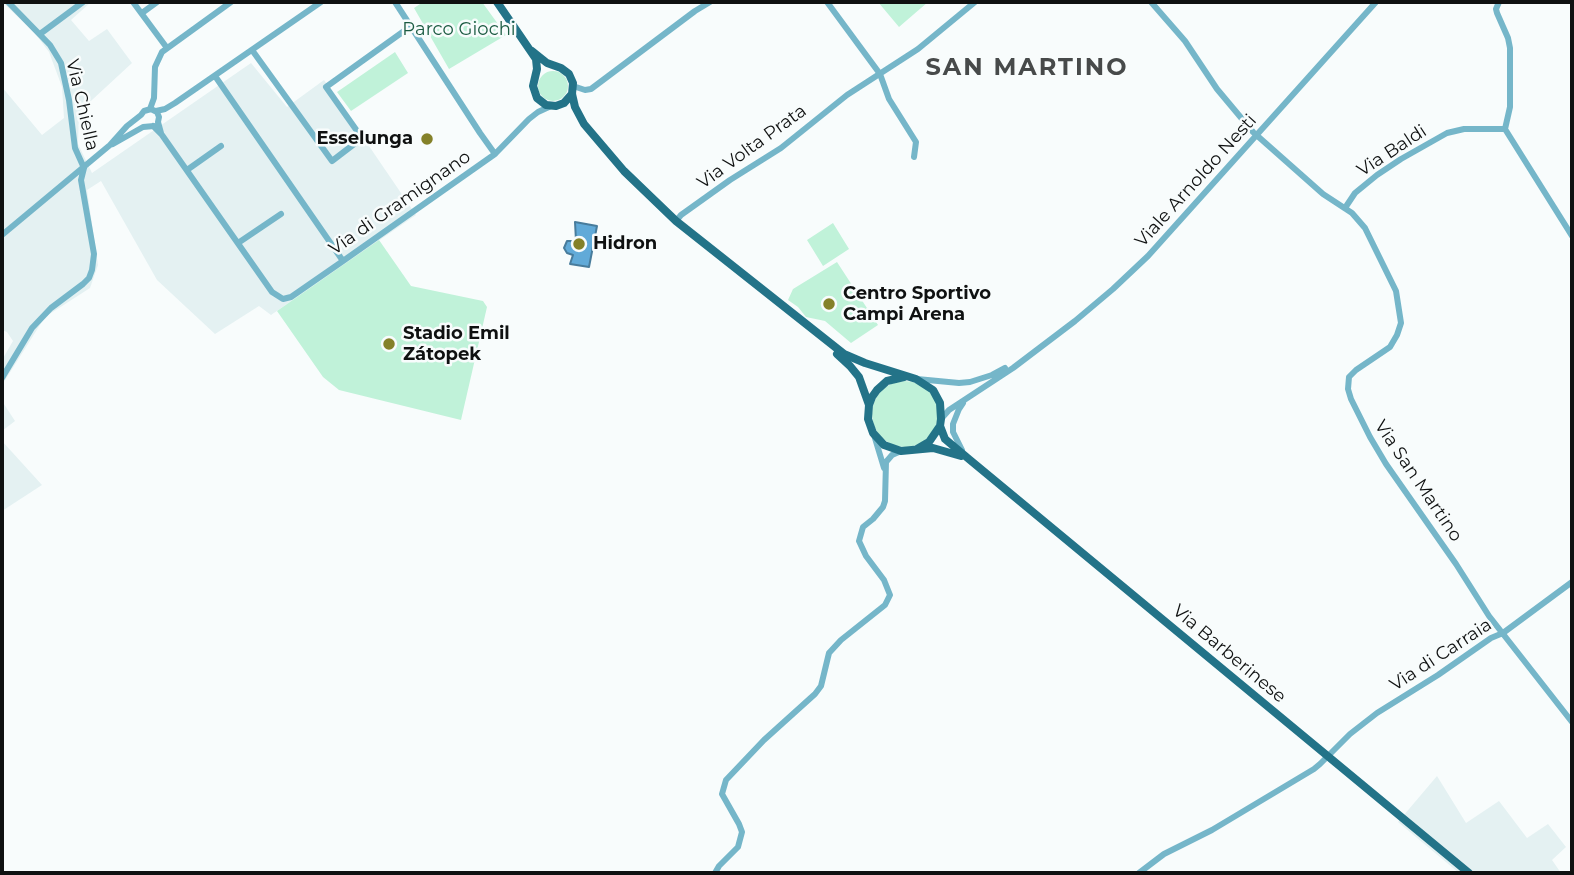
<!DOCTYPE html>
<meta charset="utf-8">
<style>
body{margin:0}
#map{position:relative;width:1574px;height:875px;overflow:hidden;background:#f8fcfc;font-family:Montserrat,sans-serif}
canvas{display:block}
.frame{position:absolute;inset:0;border:4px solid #0f1111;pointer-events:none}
</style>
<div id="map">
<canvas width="1574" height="875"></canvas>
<div class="frame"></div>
</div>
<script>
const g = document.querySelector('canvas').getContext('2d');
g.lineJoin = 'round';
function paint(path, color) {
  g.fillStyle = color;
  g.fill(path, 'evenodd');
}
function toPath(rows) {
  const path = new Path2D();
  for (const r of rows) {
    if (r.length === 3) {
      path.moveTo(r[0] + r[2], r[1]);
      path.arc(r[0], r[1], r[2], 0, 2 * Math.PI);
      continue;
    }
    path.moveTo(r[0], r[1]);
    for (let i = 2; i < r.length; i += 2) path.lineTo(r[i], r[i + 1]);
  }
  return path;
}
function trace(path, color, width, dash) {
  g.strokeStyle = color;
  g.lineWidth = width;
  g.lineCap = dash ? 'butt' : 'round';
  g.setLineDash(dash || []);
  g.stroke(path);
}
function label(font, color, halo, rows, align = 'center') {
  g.font = font + ' Montserrat,sans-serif';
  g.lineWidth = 5;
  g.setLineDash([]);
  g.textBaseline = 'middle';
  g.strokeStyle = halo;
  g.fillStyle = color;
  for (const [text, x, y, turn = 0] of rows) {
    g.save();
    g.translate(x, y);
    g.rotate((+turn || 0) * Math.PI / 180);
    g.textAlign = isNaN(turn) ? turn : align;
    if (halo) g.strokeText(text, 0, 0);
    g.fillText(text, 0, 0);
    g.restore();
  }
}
paint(toPath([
 [2,2,91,2,71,20,89,41,107,29,132,63,79,112,78,144,92,173,251,63,287,107,324,80,416,215,271,315,259,306,215,334,157,280,101,181,87,190,98,265,90,288,45,317,2,385,2,360,13,341,7,332,2,330,2,87,42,135,64,118,62,87,49,52,34,32],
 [2,401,15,421,2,431],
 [2,441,42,485,2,511],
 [1437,776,1466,823,1499,801,1527,838,1548,824,1566,847,1552,860,1561,873,1459,873,1398,822]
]), '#e4f1f2');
paint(toPath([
 [423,2,482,2,506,35,449,69,414,8],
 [878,2,928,2,899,27],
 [395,52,408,73,351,111,337,92],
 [553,86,15],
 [833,223,849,249,823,266,807,240],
 [379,240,411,286,483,301,487,307,461,420,339,390,323,377,277,311],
 [837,262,878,325,851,343,825,321,806,317,798,307,788,300,793,289],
 [905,414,33]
]), '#c0f2d9');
const water = toPath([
 [575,222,597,226,589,267,570,264,573,255,567,253,564,248,567,241,576,241,575,222]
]);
paint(water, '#61aad8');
trace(water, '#487c9c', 2);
trace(toPath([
 [8,2,50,45,61,63,69,100,75,148,84,168],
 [133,2,167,48],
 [395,2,480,133,495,154],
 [827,2,880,74,889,99,916,142,914,157],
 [1151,2,1185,41,1217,89,1253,132,1323,194,1352,213,1365,228,1396,291,1401,323,1397,335,1390,347,1356,370,1349,377,1348,389,1351,399,1370,437,1386,464,1456,564,1489,616,1572,722],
 [1499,2,1496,9,1497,13,1508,38,1510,48,1510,107,1505,129,1572,236],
 [142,13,157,2],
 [40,34,83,2],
 [252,50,332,161,362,138,326,87,411,26],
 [215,76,343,261],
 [573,86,585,90,591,89,695,11,710,2],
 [150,109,154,98,155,67,162,52,231,2],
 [156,111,165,109,175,103,321,2],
 [153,126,162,135,272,292,283,299,291,297,343,261,495,154,529,119,538,112,551,106],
 [113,144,143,127,154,126],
 [187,170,221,146],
 [1345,208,1355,193,1377,175,1401,159,1447,133,1464,129,1505,129],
 [676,221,681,215,730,180,781,148,847,95,918,49,975,2],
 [2,235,110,145,127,126,141,115,144,111,151,109,157,112,159,117,158,122,161,133],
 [238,243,281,214],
 [2,378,32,328,51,308,83,284,89,278,92,270,94,254,81,180,84,168],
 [917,379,959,383,970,382,992,375,1005,368],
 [941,419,949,410,1013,368,1075,321,1113,289,1148,256,1376,2],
 [874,435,884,468],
 [962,450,953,432,953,424,959,409,963,403],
 [715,873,719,866,738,847,742,832,739,824,722,794,726,780,764,740,815,694,821,686,829,653,841,640,885,605,890,595,884,580,866,556,859,541,863,527,873,519,883,507,885,501,886,462,892,455,901,451],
 [1139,873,1164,854,1212,830,1314,769,1320,764,1350,734,1377,713,1438,675,1491,638,1503,633,1572,582]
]), '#75b6c9', 6);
trace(toPath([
 [497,2,536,59,537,69,533,86,537,98,546,105,556,106,564,103,572,94],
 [532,51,547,63,561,68,569,74,573,83,572,94,575,107,584,124,624,171,676,221,844,354,865,363,916,379,933,390,940,403,941,419,940,426,929,442,917,449],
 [837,354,850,366,859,377,869,405],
 [904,377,887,381,877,390,872,397,869,405,868,419,873,433,884,445,901,451,933,448,961,456],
 [940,426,945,439,970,460,1469,873]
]), '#237388', 8);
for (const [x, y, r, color] of [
 [427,139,7,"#848129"],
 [579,244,7,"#848129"],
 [829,304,7,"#848129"],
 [389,344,7,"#848129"]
]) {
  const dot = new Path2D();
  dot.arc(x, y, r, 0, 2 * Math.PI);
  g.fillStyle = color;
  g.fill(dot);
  trace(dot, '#f8fcfc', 2.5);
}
label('18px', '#1b5b42', '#f8fcfc', [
 ["Parco Giochi",459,30]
]);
label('18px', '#0f1111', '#f8fcfc', [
 ["Via Chiella",82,105,77],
 ["Via Volta Prata",752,147,-36],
 ["Via Baldi",1392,151,-33],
 ["Viale Arnoldo Nesti",1196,181,-48],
 ["Via di Gramignano",400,203,-35],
 ["Via San Martino",1418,481,56],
 ["Via Barberinese",1229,654,40],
 ["Via di Carraia",1441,655,-33]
]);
label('bold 18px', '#0f1111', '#f8fcfc', [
 ["Esselunga",413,139,"right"],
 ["Hidron",593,244],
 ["Centro Sportivo",843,294],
 ["Campi Arena",843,315],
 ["Stadio Emil",403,334],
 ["Zátopek",403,355]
], 'left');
g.letterSpacing = '2px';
label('bold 24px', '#474a4a', '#f8fcfc', [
 ["SAN MARTINO",1027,68]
]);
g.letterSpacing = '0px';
</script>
